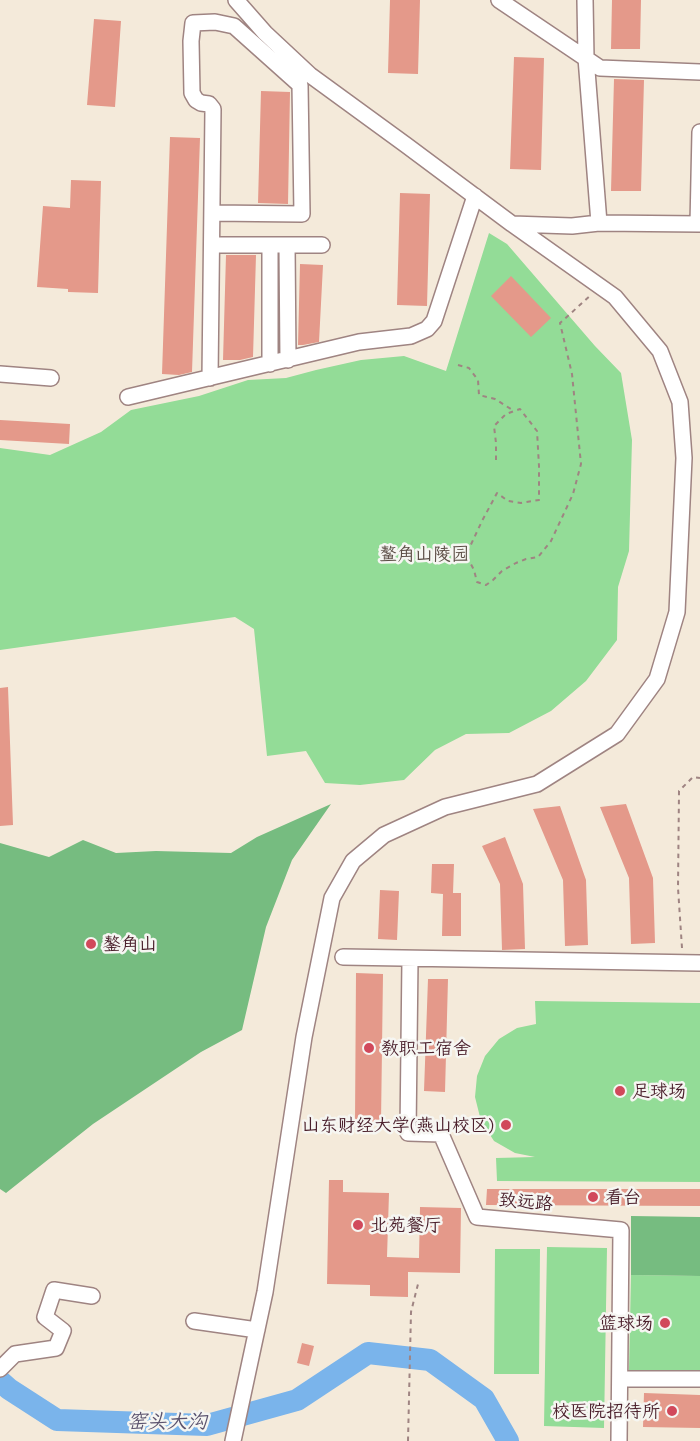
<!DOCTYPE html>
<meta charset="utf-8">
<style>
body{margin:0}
canvas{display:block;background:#f4eada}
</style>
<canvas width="700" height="1441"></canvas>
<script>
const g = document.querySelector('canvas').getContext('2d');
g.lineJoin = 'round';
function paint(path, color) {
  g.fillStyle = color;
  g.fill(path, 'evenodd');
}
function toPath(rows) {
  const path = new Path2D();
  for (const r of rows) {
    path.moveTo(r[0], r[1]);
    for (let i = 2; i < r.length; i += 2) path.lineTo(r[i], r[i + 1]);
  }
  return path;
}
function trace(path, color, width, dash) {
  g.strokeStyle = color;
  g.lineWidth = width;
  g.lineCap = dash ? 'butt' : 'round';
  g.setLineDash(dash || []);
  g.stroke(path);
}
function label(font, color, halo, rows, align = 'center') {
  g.font = font + ' Mali,"LXGW WenKai TC",sans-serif';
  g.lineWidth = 5;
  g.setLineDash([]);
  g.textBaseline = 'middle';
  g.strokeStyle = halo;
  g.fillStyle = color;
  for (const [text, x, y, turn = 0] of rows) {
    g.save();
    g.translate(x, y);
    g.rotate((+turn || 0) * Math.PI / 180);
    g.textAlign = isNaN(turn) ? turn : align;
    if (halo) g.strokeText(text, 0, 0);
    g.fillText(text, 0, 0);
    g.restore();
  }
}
paint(toPath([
 [489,233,507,244,595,346,621,373,632,440,629,551,618,587,617,640,586,681,551,711,509,733,466,734,435,750,404,780,360,785,325,783,306,751,267,756,254,629,235,617,0,650,0,448,50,455,101,432,131,410,199,396,248,380,286,378,316,370,361,360,404,356,446,371],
 [535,1001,700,1003,700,1182,497,1181,496,1158,535,1157,515,1153,494,1141,481,1121,475,1097,477,1076,485,1056,499,1039,517,1028,536,1024],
 [547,1247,607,1248,604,1428,544,1426],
 [495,1249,540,1249,539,1374,494,1374],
 [631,1275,700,1276,700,1371,629,1370]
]), '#93dc97');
paint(toPath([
 [331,804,292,860,266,927,242,1030,201,1052,93,1124,6,1193,0,1189,0,843,49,857,83,840,116,853,156,851,231,853,257,837],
 [631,1216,700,1217,700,1276,631,1275]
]), '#76bc80');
trace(toPath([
 [0,1381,9,1389,57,1420,207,1425,297,1400,368,1353,430,1360,484,1399,508,1441]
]), '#7ab4eb', 22);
paint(toPath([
 [390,0,420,0,418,74,388,73],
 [612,0,641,0,640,49,611,49],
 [94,19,121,21,115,107,87,105],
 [514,57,544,58,541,170,510,169],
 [614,79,644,80,641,191,611,191],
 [261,91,290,92,288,204,258,203],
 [170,137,200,138,192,372,179,375,162,374],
 [71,180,101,181,98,293,68,292,68,289,37,287,43,206,70,208],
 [400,193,430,194,427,306,397,305],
 [226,255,256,255,253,357,240,360,223,360],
 [300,264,323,265,319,342,303,345,298,345],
 [511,276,551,318,531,337,491,296],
 [0,420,70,424,69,444,0,440],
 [8,687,13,825,0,826,0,688],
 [626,804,653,878,655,943,631,944,629,878,600,807],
 [560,806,586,880,588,945,565,946,563,880,533,809],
 [505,837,523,884,525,949,502,950,500,884,482,846],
 [432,864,454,864,453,893,461,893,461,936,442,936,443,894,431,893],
 [380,890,399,891,397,940,378,939],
 [356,973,383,974,381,1122,355,1122],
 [428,979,448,979,445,1092,424,1091],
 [329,1180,343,1180,343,1192,389,1193,387,1257,419,1258,420,1207,461,1208,460,1273,408,1272,408,1297,370,1296,370,1285,327,1284],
 [487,1189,700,1189,700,1206,486,1205],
 [302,1343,314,1346,309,1366,297,1363],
 [644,1393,700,1395,700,1428,643,1427]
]), '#e4998a');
const minor = toPath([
 [236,0,265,33,310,75,406,145,512,224,572,226,599,223,700,224],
 [499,0,600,68,700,72],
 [585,0,586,58,599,223],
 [698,224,700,132],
 [212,245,322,245],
 [287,245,288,360],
 [270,364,270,245],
 [0,374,51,378],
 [210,378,213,109,209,104,201,103,196,100,192,93,191,41,193,23,215,22,234,26,300,85,302,214,212,213],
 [128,397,359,342,411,336,427,329,434,321,475,196],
 [343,957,700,963],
 [410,959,408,1133,441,1134,477,1217,621,1230,619,1441],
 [194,1321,257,1330],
 [0,1369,15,1354,56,1348,63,1331,45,1317,54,1290,92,1296],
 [620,1379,700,1379],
 [233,1441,265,1292,304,1037,332,898,353,861,384,835,445,807,537,784,617,734,657,679,677,612,684,458,680,402,660,351,615,297,512,224]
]);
trace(minor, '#9f8482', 18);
trace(toPath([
 [458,365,469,368,478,380,479,395,495,399,514,411],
 [496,460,496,443,494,426,506,414,520,409,537,431,539,466,539,500,521,503,508,501,497,493,482,521,466,555,474,570,477,582,486,585,493,580,502,571,516,563,526,559,538,557,551,541,573,494,581,464,572,374,560,323,591,295],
 [682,948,678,888,679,791,693,777,700,778],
 [408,1441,411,1312,418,1284]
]), '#9f8482', 2, [4.5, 4.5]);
trace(minor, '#fff', 15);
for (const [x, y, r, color] of [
 [91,944,6,"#d1495b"],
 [369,1048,6,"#d1495b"],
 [620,1091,6,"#d1495b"],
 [506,1125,6,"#d1495b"],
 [593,1197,6,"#d1495b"],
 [358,1225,6,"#d1495b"],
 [665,1323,6,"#d1495b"],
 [672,1411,6,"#d1495b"]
]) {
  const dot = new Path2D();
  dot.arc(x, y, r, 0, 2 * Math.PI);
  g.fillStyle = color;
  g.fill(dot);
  trace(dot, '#f6f6f2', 2);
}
label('18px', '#5c4e46', '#f6f6f2', [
 ["鳌角山陵园",424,554]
]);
label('18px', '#4a1f2b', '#f6f6f2', [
 ["鏊角山",103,944],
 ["教职工宿舍",381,1048],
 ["足球场",632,1091],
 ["山东财经大学(燕山校区)",494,1125,"right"],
 ["看台",605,1197],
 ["北苑餐厅",370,1225],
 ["篮球场",653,1323,"right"],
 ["校医院招待所",660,1411,"right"]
], 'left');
label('18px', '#4a1f2b', '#f6f6f2', [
 ["致远路",526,1202,5]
]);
label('italic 20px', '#5b536e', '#f6f6f2', [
 ["窑头大沟",167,1422]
]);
</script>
